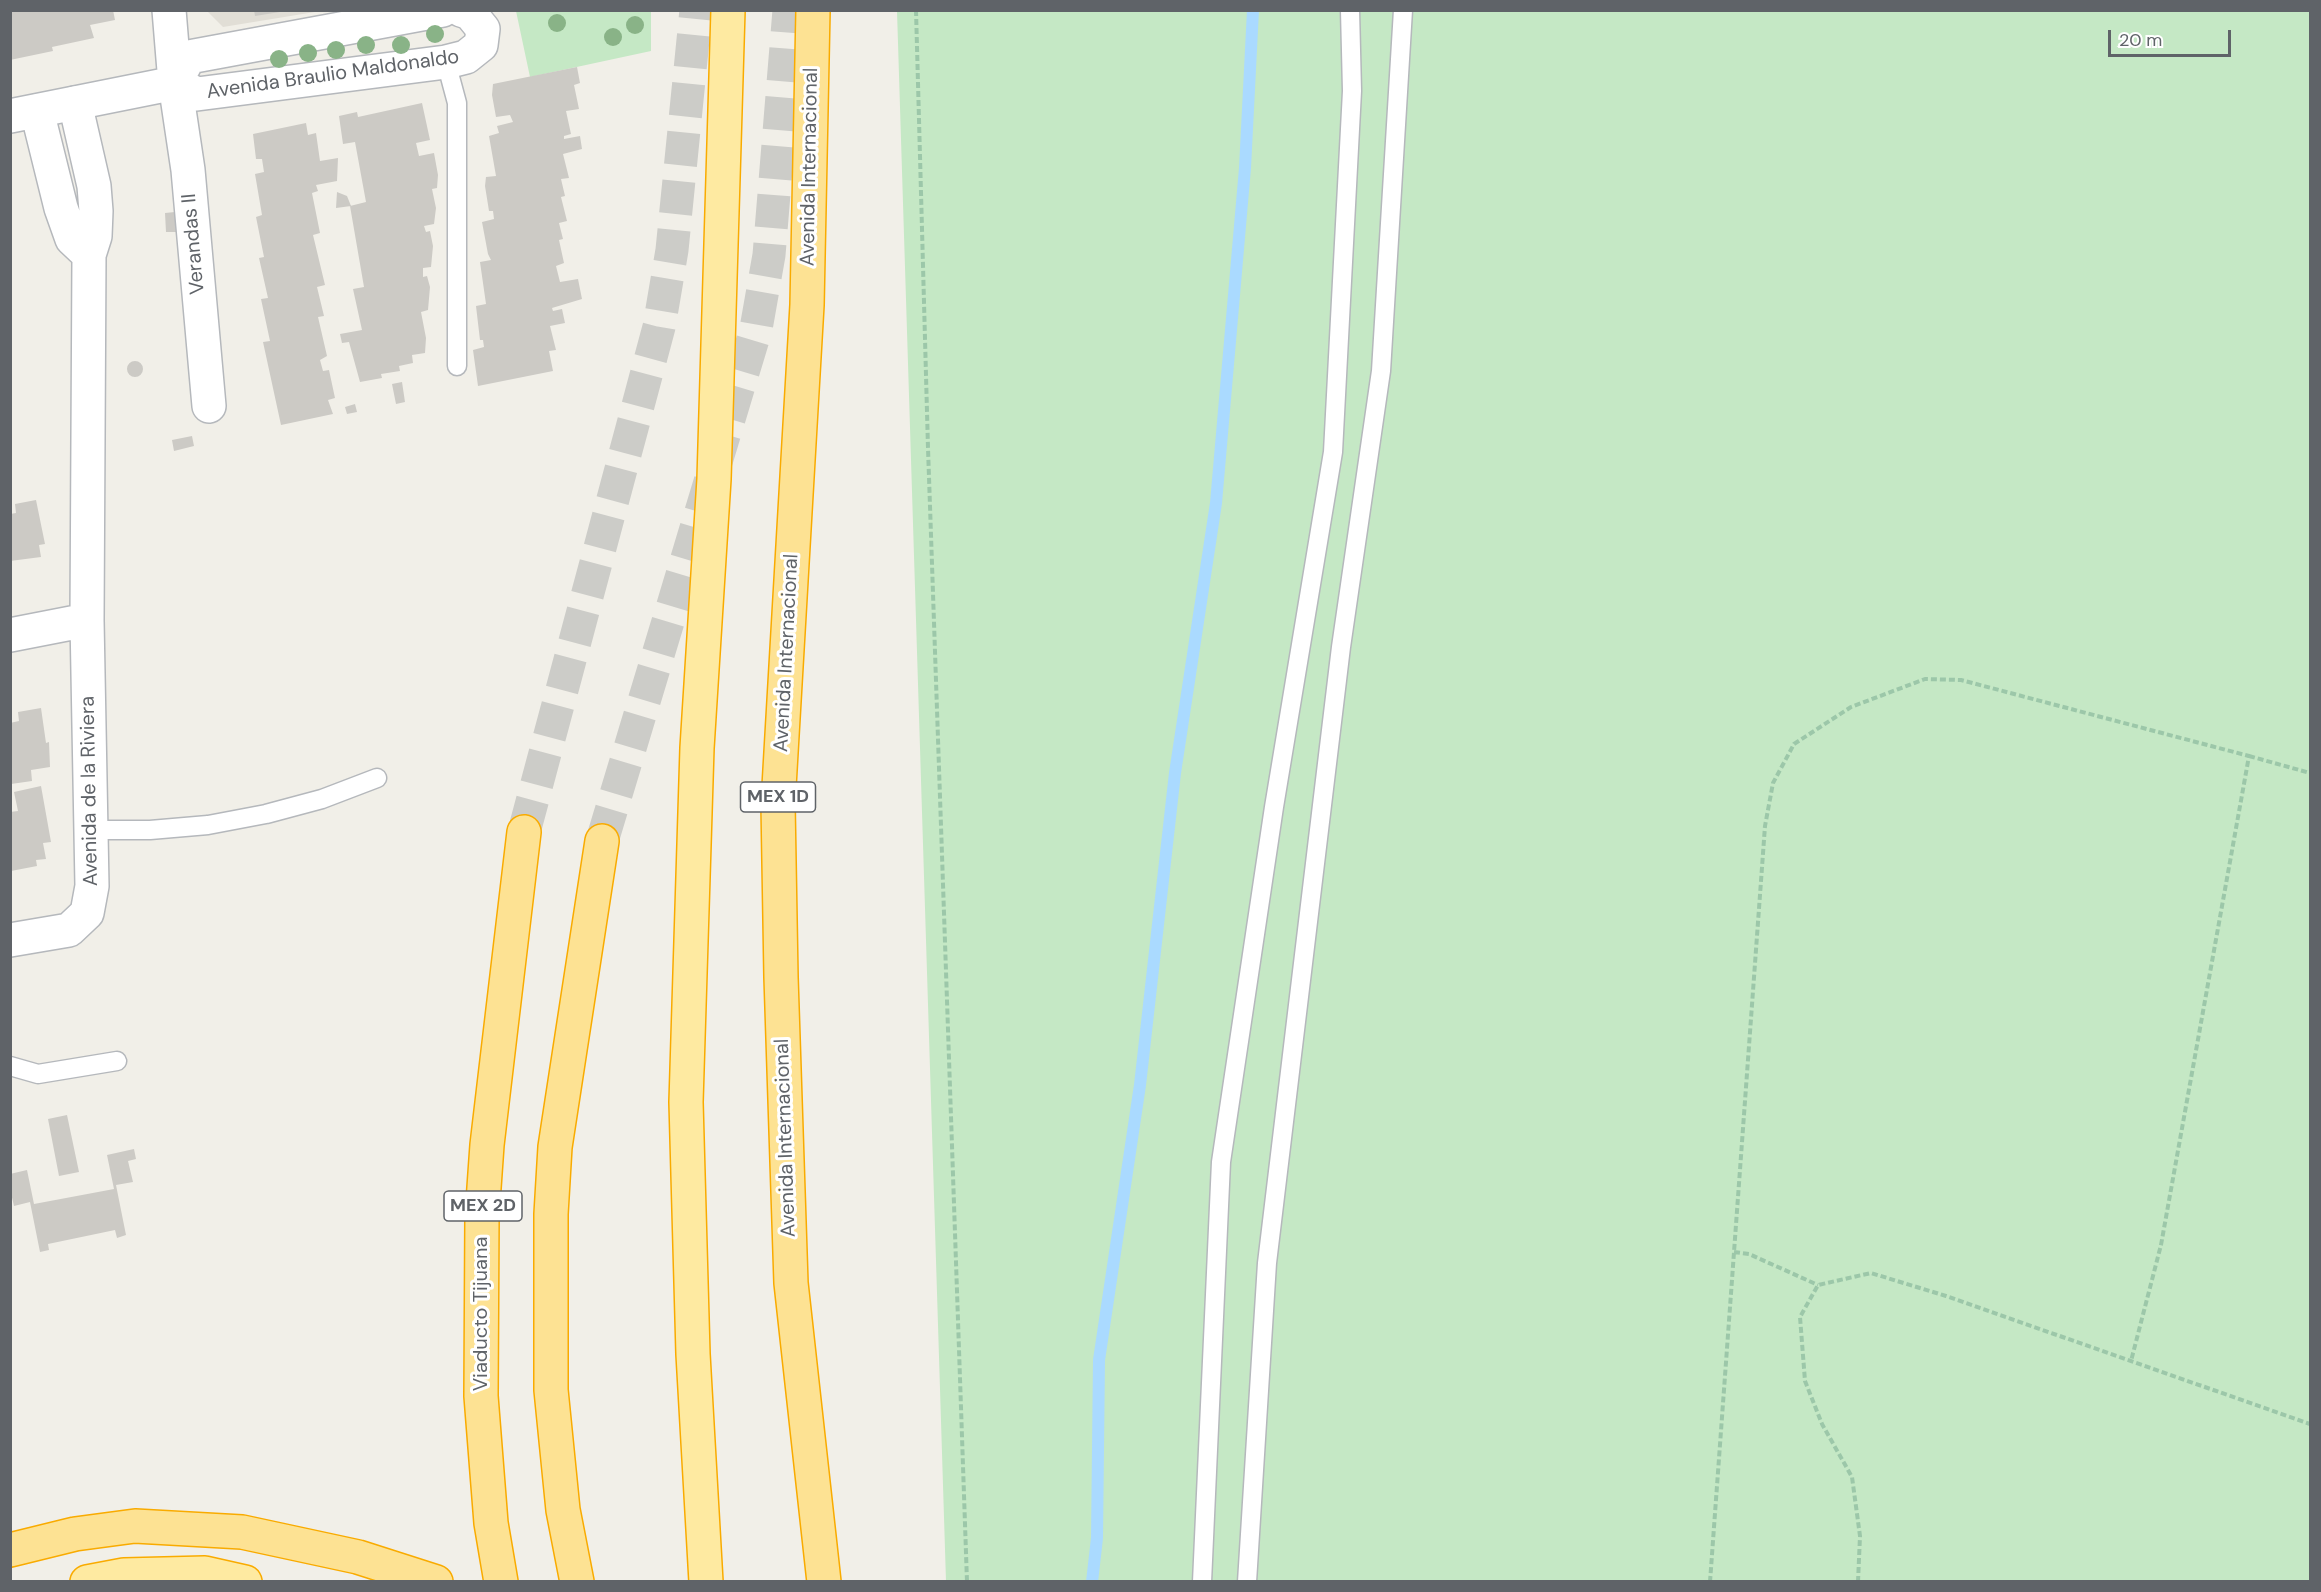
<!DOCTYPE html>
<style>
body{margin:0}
#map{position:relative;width:2321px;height:1592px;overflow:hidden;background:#f1efe8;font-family:"DM Sans",sans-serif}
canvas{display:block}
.frame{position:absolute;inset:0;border:12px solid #5f6368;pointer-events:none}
.scale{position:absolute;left:2108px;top:30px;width:123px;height:27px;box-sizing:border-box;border:3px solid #5f6368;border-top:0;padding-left:8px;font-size:18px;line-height:21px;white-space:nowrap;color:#5f6368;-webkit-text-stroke:4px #fff;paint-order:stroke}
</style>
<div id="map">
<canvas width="2321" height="1592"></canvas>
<div class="frame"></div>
<div class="scale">20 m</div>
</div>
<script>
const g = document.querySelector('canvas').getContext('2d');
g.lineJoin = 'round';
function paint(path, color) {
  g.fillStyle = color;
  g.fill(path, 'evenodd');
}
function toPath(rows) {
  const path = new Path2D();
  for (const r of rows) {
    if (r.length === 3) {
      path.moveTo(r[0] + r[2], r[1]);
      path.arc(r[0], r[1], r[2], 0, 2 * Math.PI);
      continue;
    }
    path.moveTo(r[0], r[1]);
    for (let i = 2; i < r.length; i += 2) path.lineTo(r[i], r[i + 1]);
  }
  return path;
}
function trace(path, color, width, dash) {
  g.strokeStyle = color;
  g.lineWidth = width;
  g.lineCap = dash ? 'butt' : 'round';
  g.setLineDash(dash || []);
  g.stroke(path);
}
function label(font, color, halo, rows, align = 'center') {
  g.font = font + ' "DM Sans",sans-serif';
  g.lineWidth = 6;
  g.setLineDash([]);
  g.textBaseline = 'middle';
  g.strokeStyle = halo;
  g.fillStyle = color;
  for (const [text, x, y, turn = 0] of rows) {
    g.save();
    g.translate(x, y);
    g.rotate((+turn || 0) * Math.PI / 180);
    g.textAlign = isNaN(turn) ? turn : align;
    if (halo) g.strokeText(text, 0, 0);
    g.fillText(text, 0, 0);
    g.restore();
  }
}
paint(toPath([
 [207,11,321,11,223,27]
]), '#e1ded6');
paint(toPath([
 [516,11,651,11,651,51,530,77],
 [897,11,2310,11,2310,1581,946,1581]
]), '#c5e8c5');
trace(toPath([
 [1092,1582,1097,1538,1099,1360,1140,1085,1175,773,1216,503,1245,168,1253,10]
]), '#aadaff', 12);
paint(toPath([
 [10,10,113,10,115,20,90,25,94,38,52,47,53,51,10,60],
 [254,10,280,10,280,12,255,16],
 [577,67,580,83,574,85,579,109,566,111,571,134,564,136,564,139,580,136,582,149,563,154,569,178,561,179,565,196,561,197,567,221,559,223,563,239,559,240,564,263,556,266,560,282,578,279,582,299,552,308,553,311,562,309,565,323,550,326,556,350,549,351,553,371,478,386,473,350,484,347,483,340,480,340,476,306,486,304,480,262,491,260,488,254,482,222,494,219,493,211,489,211,485,186,486,177,496,176,489,136,499,133,497,126,513,122,510,115,496,117,492,95,493,84],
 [422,103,430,140,416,143,419,156,434,153,438,175,437,188,432,189,436,208,434,224,424,226,426,232,430,231,433,246,431,267,423,268,423,277,427,276,430,287,428,310,421,312,426,338,425,353,412,355,413,363,399,366,400,371,381,374,382,378,360,382,349,342,342,343,340,334,362,330,353,289,364,287,350,206,366,202,355,142,343,144,339,116,357,112,358,117],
 [306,123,308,135,316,133,320,161,338,158,337,181,316,185,318,191,312,193,320,233,313,235,325,285,317,287,324,316,318,317,327,356,320,360,323,371,329,370,335,398,328,400,333,414,281,425,263,342,270,341,261,299,268,298,259,258,264,257,256,217,262,215,255,174,264,172,262,159,256,159,253,134],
 [337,192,347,196,351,206,336,208],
 [175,212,176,232,166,232,165,213],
 [135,369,8],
 [402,382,405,402,396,404,392,384],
 [355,404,357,412,347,414,345,407],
 [192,436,194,446,174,451,172,440],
 [36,500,45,544,39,545,41,557,10,561,10,514,16,513,15,504],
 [41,708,46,743,49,742,50,767,31,770,32,781,11,784,10,723,19,721,18,712],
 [41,786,51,842,43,843,46,859,36,860,37,866,11,871,10,812,18,811,14,792],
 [67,1115,79,1172,59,1176,48,1119],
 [134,1149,136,1159,128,1161,133,1182,116,1185,126,1235,117,1238,115,1230,48,1244,49,1250,40,1252,30,1202,14,1206,10,1189,10,1174,27,1170,34,1204,114,1189,107,1155]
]), '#cccac5');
trace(toPath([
 [524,832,659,327,672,250,696,10],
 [602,841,756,329,769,255,789,10]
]), '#ccccc8', 33, [33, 16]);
const service = toPath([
 [446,62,457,103,457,366],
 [92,830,150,830,208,825,266,814,322,799,377,778],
 [10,1066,38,1074,117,1061],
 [1202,1582,1221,1162,1274,807,1333,452,1352,91,1350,10],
 [1247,1582,1267,1263,1341,647,1381,371,1403,10]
]);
const minor = toPath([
 [175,83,197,94,446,62,466,57,481,45,483,29,470,13,461,10],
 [175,83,188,170,209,406],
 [175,83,189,57,443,10],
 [37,111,61,208,72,239,89,255],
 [10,635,87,620],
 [10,940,69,930,87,913,92,886,87,620,89,255,95,236,96,211,94,186,75,103]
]);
const tertiary = toPath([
 [10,116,175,83,169,10]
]);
const trunk = toPath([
 [87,1582,124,1575,205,1573,245,1582],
 [706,1582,693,1354,686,1102,697,748,714,479,728,10]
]);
const motorway = toPath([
 [813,10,807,305,778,804,781,977,791,1283,824,1582],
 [10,1550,75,1534,135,1526,242,1532,358,1557,436,1582],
 [501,1582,491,1523,481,1396,482,1216,487,1145,524,832],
 [577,1582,563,1510,551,1390,551,1214,555,1147,602,841]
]);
trace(service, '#b5b8bc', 21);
trace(minor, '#b5b8bc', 36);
trace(tertiary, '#b5b8bc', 36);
trace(trunk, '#f9ab00', 36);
trace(motorway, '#f9ab00', 36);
trace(toPath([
 [916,10,928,448,967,1582],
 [2249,756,2310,773],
 [1734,1252,1749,1254,1818,1285],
 [1710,1582,1765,826,1773,783,1794,744,1851,707,1925,679,1961,680,2249,756,2161,1245,2131,1361],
 [1858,1582,1860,1536,1852,1477,1822,1424,1805,1381,1800,1317,1818,1285,1871,1273,1946,1296,2310,1424]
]), '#9cc7a9', 4, [6, 3]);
trace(service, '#fff', 18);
trace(minor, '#fff', 33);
trace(tertiary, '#fff', 33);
trace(trunk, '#feeaa1', 33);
trace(motorway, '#fde293', 33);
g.fillStyle = '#89b387';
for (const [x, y] of [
 [557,23],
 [635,25],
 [435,34],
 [613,37],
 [366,45],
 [401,45],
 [336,50],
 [308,53],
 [279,59]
]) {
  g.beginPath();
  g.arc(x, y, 9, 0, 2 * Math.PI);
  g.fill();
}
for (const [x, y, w] of [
 [778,797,75],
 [483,1206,78]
]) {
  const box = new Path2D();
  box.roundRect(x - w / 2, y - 15, w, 30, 4.5);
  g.fillStyle = '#fff';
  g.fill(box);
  trace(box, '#5f6368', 1.5);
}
label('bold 18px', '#5f6368', null, [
 ["MEX 1D",778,797],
 ["MEX 2D",483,1206]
]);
label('20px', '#5f6368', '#fff', [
 ["Avenida Braulio Maldonaldo",333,75,-8],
 ["Avenida Internacional",810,167,-89],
 ["Verandas II",194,244,-95],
 ["Avenida Internacional",787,653,-87],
 ["Avenida de la Riviera",90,791,-91],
 ["Avenida Internacional",786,1138,-92],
 ["Viaducto Tijuana",482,1314,-90]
]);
</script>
